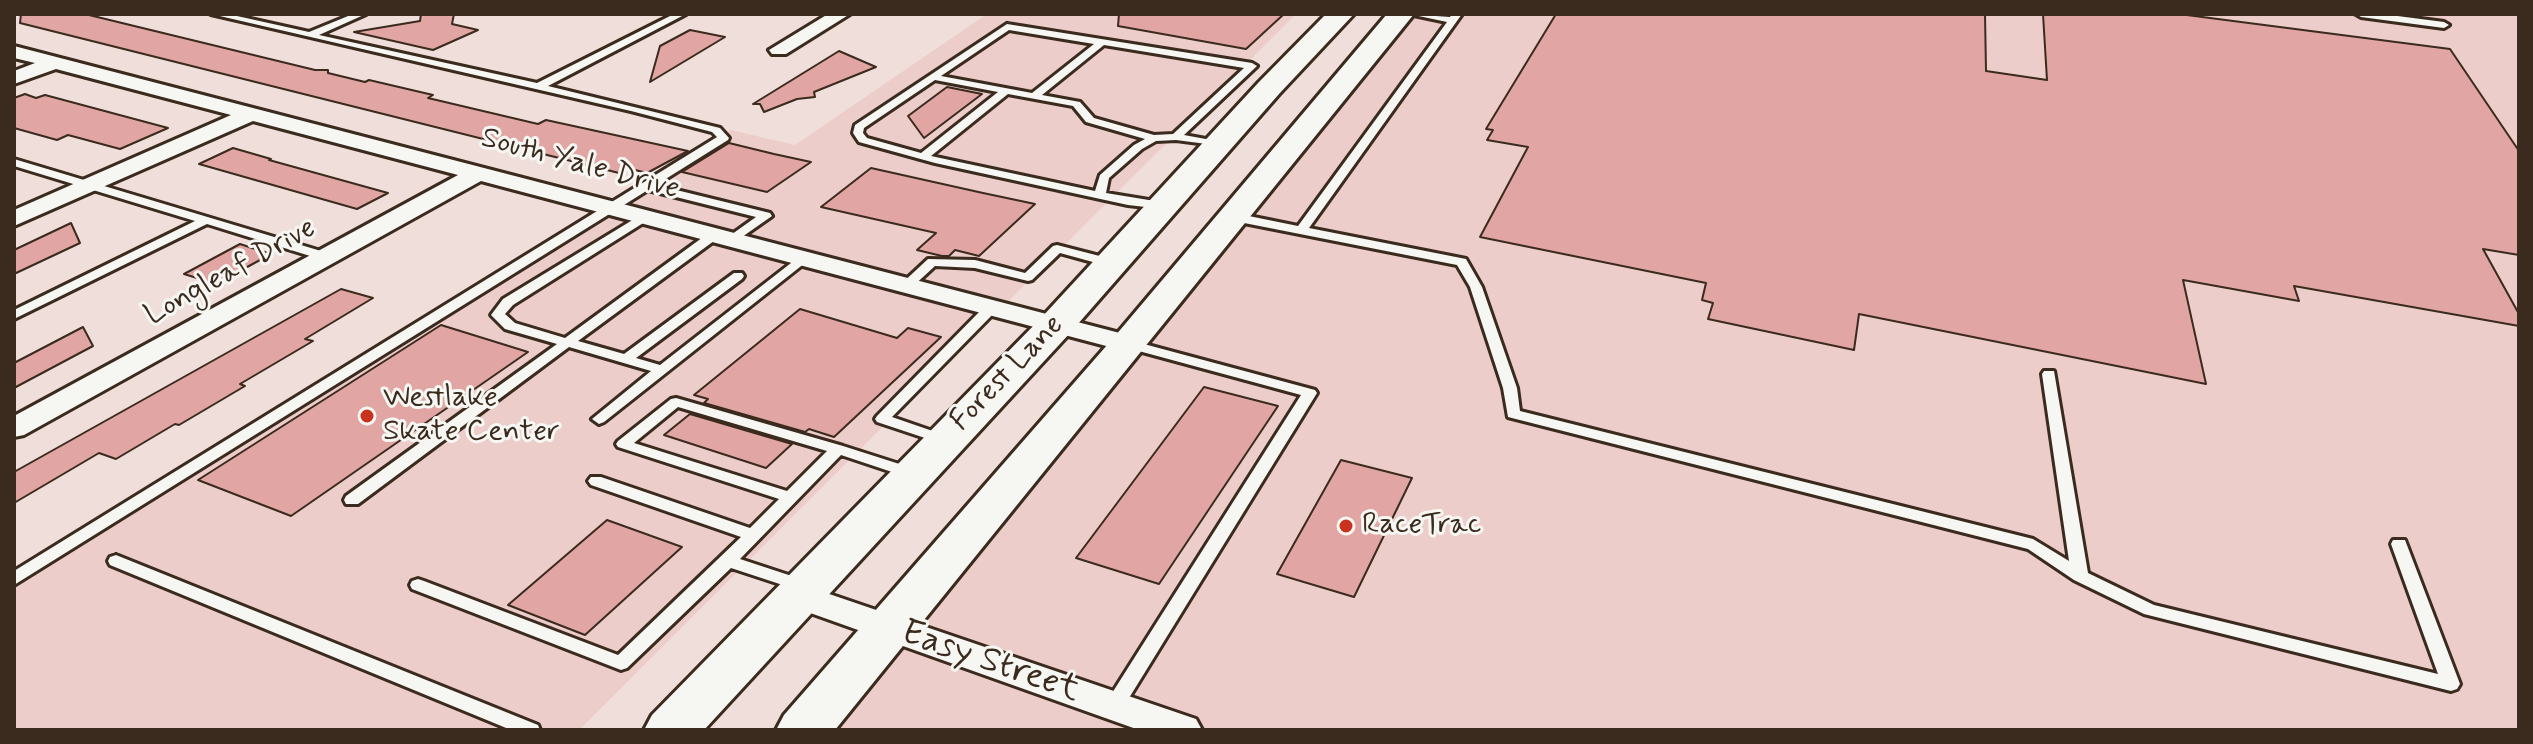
<!DOCTYPE html>
<style>
body{margin:0}
#map{position:relative;width:2533px;height:744px;overflow:hidden;background:#f0deda;font-family:Mynerve,sans-serif}
canvas{display:block}
.frame{position:absolute;inset:0;border:16px solid #3b2a1e;pointer-events:none}
</style>
<div id="map">
<canvas width="2533" height="744"></canvas>
<div class="frame"></div>
</div>
<script>
const g = document.querySelector('canvas').getContext('2d');
g.lineJoin = 'round';
function paint(path, color) {
  g.fillStyle = color;
  g.fill(path, 'evenodd');
}
function toPath(rows) {
  const path = new Path2D();
  for (const r of rows) {
    path.moveTo(r[0], r[1]);
    for (let i = 2; i < r.length; i += 2) path.lineTo(r[i], r[i + 1]);
  }
  return path;
}
function trace(path, color, width, dash) {
  g.strokeStyle = color;
  g.lineWidth = width;
  g.lineCap = dash ? 'butt' : 'round';
  g.setLineDash(dash || []);
  g.stroke(path);
}
function label(font, color, halo, rows, align = 'center') {
  g.font = font + ' Mynerve,sans-serif';
  g.lineWidth = 6;
  g.setLineDash([]);
  g.textBaseline = 'middle';
  g.strokeStyle = halo;
  g.fillStyle = color;
  for (const [text, x, y, turn = 0] of rows) {
    g.save();
    g.translate(x, y);
    g.rotate((+turn || 0) * Math.PI / 180);
    g.textAlign = isNaN(turn) ? turn : align;
    if (halo) g.strokeText(text, 0, 0);
    g.fillText(text, 0, 0);
    g.restore();
  }
}
paint(toPath([
 [987,14,1296,14,579,730,14,730,14,576,731,130,795,145],
 [1402,14,2519,14,2519,730,796,730]
]), '#eccdca');
const building = toPath([
 [21,14,85,14,315,70,328,70,328,73,365,82,369,80,433,95,428,98,538,124,546,120,688,151,647,173,627,168,619,173,20,23,21,14],
 [421,14,454,14,452,24,478,30,433,50,354,32,420,21,421,14],
 [1119,14,1284,14,1246,49,1118,26,1119,14],
 [1556,14,1985,14,1986,71,2047,80,2043,14,2179,14,2450,49,2519,151,2519,255,2483,249,2519,314,2519,326,2294,286,2299,301,2183,280,2206,384,1859,314,1854,350,1708,319,1713,303,1702,300,1706,283,1480,237,1528,147,1487,140,1493,130,1486,129,1556,14],
 [690,30,725,37,650,82,660,46,690,30],
 [839,51,876,67,814,92,815,97,797,99,764,112,760,104,753,104,839,51],
 [947,87,982,94,924,138,908,116,947,87],
 [25,94,36,98,45,95,168,128,120,149,68,135,57,140,14,128,14,98,25,94],
 [729,143,774,154,811,162,767,192,682,172,729,143],
 [233,148,271,159,269,160,388,193,357,209,199,164,233,148],
 [871,168,983,193,1035,204,979,256,955,250,949,256,942,256,917,250,936,233,821,207,871,168],
 [71,223,80,243,14,274,14,250,71,223],
 [240,244,271,254,216,284,184,274,240,244],
 [341,289,373,298,305,339,313,341,240,384,245,386,179,425,175,424,116,459,99,453,14,503,14,472,341,289],
 [800,309,897,338,908,328,941,337,834,437,809,429,805,432,704,403,708,399,694,395,800,309],
 [441,325,528,352,291,516,198,480,441,325],
 [83,327,93,346,14,388,14,363,83,327],
 [1204,387,1278,406,1159,584,1076,558,1204,387],
 [690,414,792,444,766,468,664,435,690,414],
 [1341,460,1412,478,1354,597,1277,574,1341,460],
 [607,520,682,547,585,635,508,605,607,520]
]);
paint(building, '#e1a6a3');
trace(building, '#3b2a1e', 2);
const lane = toPath([
 [211,14,228,14,309,32,353,14,366,14,319,35,537,83,674,14,686,14,548,86,720,128,729,138,728,140,656,185,770,213,772,216,732,244,728,243,726,240,728,237,756,217,648,190,14,585,14,571,717,137,712,132,631,111,211,14],
 [1409,14,1450,17,1452,14,1462,14,1309,228,1466,259,1482,287,1517,388,1520,411,2033,539,2069,561,2042,374,2044,371,2054,371,2088,573,2154,605,2438,674,2391,544,2393,540,2405,540,2460,684,2457,689,2451,691,2144,614,2074,580,2028,549,1508,417,1503,388,1470,287,1457,265,1234,221,1228,217,1234,213,1298,226,1447,22,1409,14],
 [2356,14,2382,14,2444,22,2449,25,2444,28,2361,17,2356,14],
 [1007,24,1252,63,1257,66,1184,135,1222,142,1222,146,1176,140,1156,141,1142,149,1109,178,1106,193,1167,203,1167,207,1163,209,1128,205,935,163,859,142,853,133,855,125,1007,24],
 [1009,30,1094,44,1032,93,941,76,1009,30],
 [1104,45,1244,68,1173,134,1154,135,1094,118,1080,102,1042,95,1104,45],
 [935,80,998,92,921,153,867,138,863,133,864,128,935,80],
 [1008,94,1073,106,1086,122,1145,139,1134,145,1100,175,1095,191,931,156,1008,94],
 [14,159,331,254,333,257,331,260,323,260,207,224,14,319,14,310,195,221,14,166,14,159],
 [644,213,648,214,648,220,513,305,505,314,515,323,565,338,710,232,718,232,720,235,718,238,578,341,624,354,734,273,742,273,744,276,742,279,636,358,660,365,800,256,804,255,810,259,604,422,599,424,592,419,651,371,569,347,358,504,346,504,344,500,346,496,557,344,505,329,491,315,503,299,644,213],
 [1057,245,1115,260,1117,263,1111,267,1060,253,1032,280,1028,281,975,268,935,266,910,289,905,290,899,286,928,259,975,260,1025,273,1053,246,1057,245],
 [991,304,998,308,996,311,892,417,950,437,952,440,950,443,940,443,877,422,875,419,877,416,986,305,991,304],
 [1129,340,1315,390,1317,393,1121,711,1114,713,1107,711,1105,706,1107,701,1301,395,1124,347,1122,344,1129,340],
 [676,398,843,446,915,469,918,473,915,477,910,478,841,455,740,559,807,581,809,585,807,589,801,591,731,568,627,668,621,670,412,589,410,585,412,581,418,579,424,581,618,655,741,537,591,485,588,481,591,477,601,477,750,528,779,499,618,447,616,444,618,441,671,399,676,398],
 [678,407,827,451,787,491,634,443,678,407],
 [116,555,538,725,540,730,511,730,110,565,108,561,110,557,116,555]
]);
const street = toPath([
 [828,14,850,14,786,54,772,54,769,50,828,14],
 [14,46,1139,338,1143,344,1139,350,1129,352,481,181,24,435,14,437,14,416,458,175,253,121,14,226,14,210,231,115,56,69,14,84,14,71,35,63,14,58,14,46],
 [797,583,1196,719,1202,730,1139,730,785,604,780,595,785,586,797,583]
]);
const secondary = toPath([
 [1326,14,1354,14,1279,94,1070,333,704,730,644,730,652,715,1042,317,1259,82,1326,14],
 [1387,14,1414,14,835,730,776,730,784,715,1115,336,1387,14]
]);
trace(lane, '#3b2a1e', 6);
trace(street, '#3b2a1e', 6);
trace(secondary, '#3b2a1e', 6);
paint(lane, '#f6f6f2');
paint(street, '#f6f6f2');
paint(secondary, '#f6f6f2');
for (const [x, y, r, color] of [
 [367,416,8,"#c8321e"],
 [1346,526,8,"#c8321e"]
]) {
  const dot = new Path2D();
  dot.arc(x, y, r, 0, 2 * Math.PI);
  g.fillStyle = color;
  g.fill(dot);
  trace(dot, '#f6f6f2', 3);
}
label('30px', '#3b2a1e', '#f6f6f2', [
 ["South Yale Drive",580,165,15],
 ["Longleaf Drive",231,273,-29],
 ["Forest Lane",1008,374,-46]
]);
label('30px', '#3b2a1e', '#f6f6f2', [
 ["Westlake",383,399],
 ["Skate Center",383,433],
 ["RaceTrac",1362,526]
], 'left');
label('36px', '#3b2a1e', '#f6f6f2', [
 ["Easy Street",990,663,19]
]);
</script>
